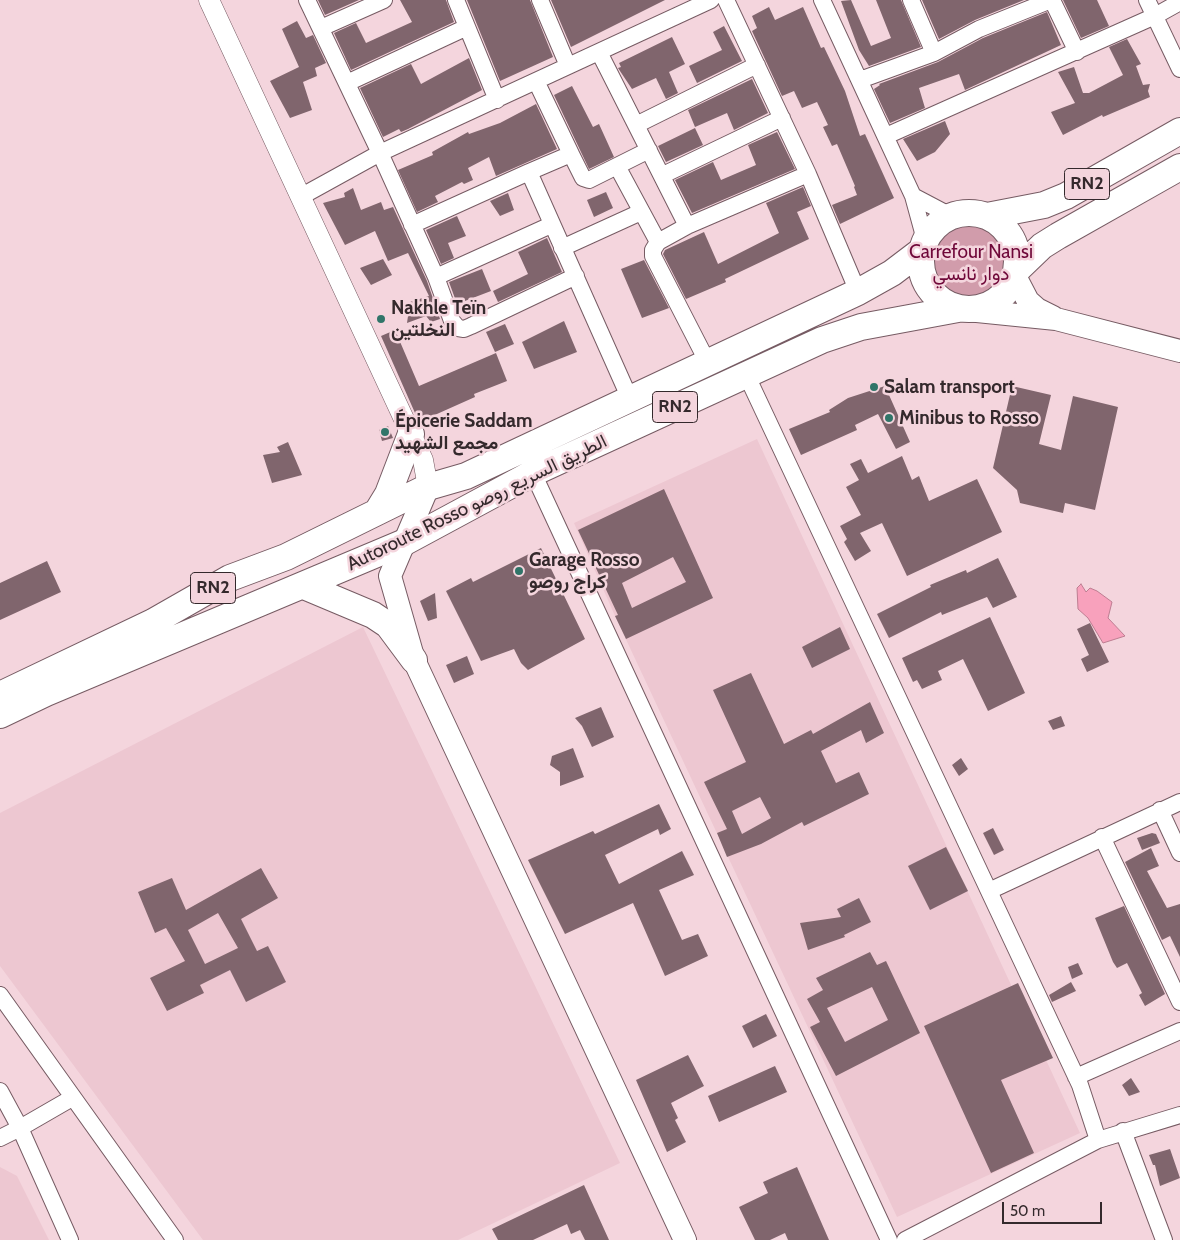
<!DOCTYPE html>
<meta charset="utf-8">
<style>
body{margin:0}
#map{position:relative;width:1180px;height:1240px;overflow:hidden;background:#f4d5dd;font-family:Cabin,sans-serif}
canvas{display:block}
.scale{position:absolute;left:1002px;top:1202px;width:100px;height:22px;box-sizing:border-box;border:2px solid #34292c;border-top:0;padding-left:6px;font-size:15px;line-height:18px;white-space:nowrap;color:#34292c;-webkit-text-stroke:4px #f4d5dd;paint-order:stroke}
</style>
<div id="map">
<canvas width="1180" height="1240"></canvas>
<div class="scale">50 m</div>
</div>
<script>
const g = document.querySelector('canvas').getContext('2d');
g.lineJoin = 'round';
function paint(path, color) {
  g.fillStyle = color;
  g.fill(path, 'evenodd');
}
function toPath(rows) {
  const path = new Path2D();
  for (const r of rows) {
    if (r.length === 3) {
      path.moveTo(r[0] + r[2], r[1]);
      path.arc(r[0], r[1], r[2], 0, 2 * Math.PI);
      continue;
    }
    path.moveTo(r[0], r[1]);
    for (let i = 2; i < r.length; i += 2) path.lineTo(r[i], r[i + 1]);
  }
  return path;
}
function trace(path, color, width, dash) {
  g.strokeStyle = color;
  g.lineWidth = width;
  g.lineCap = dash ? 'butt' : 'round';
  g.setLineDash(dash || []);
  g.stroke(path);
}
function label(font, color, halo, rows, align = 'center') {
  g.font = font + ' Cabin,Vazirmatn,sans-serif';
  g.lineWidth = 5;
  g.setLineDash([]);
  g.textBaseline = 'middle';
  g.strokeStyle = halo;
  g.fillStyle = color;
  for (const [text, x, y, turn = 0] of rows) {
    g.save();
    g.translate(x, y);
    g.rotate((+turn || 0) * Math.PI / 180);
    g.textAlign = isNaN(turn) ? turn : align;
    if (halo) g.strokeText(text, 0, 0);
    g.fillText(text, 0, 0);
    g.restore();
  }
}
paint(toPath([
 [757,439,1080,1133,897,1217,615,616,574,523],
 [363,627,620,1163,458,1240,203,1240,0,966,0,813],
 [0,1167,17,1176,49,1240,0,1240]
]), '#edc7d1');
paint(toPath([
 [971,263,40]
]), '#d19cab');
const water = toPath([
 [1081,584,1086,592,1090,588,1097,591,1112,602,1108,618,1125,636,1103,643,1088,618,1078,609,1077,588,1081,584]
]);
paint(water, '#f8a1bc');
trace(water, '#bd7d91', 1);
paint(toPath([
 [318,0,359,0,325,15],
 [400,0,446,0,454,22,351,70,334,33,356,23,366,43,412,22],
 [467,0,530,0,553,57,500,81],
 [551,0,665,0,571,47],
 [851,0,871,46,891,38,876,0,901,0,921,47,869,66,859,50,841,1],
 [922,0,1024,0,975,20,939,39],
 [1063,0,1097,0,1109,26,1081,38],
 [769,7,775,20,803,7,821,48,824,47,845,91,860,136,865,134,894,198,840,224,832,205,857,195,854,187,855,186,837,144,832,146,823,127,828,125,817,102,802,108,794,91,782,96,752,31,757,28,752,16],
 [1047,12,1061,45,965,90,959,74,919,88,925,108,890,123,874,89,880,85,879,84,938,62,983,38],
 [297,21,306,38,313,35,326,63,315,68,317,76,303,82,312,110,290,118,270,81,299,67,282,29],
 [724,26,742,61,697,83,689,66,722,50,713,32],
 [672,37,685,64,669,72,678,93,666,99,656,78,632,89,618,68,621,67,619,63],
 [1127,39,1141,64,1136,66,1143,85,1150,84,1148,91,1150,97,1103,117,1102,115,1063,135,1051,112,1075,103,1058,72,1074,67,1083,93,1089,93,1123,75,1109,47],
 [469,58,482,90,408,129,401,132,399,129,383,137,360,88,411,64,421,84],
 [752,79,768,113,734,130,727,113,695,127,688,110],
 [572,86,593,127,599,124,614,157,589,169,554,95],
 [536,104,557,149,496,176,489,157,468,168,473,180,464,184,462,182,435,196,438,202,417,212,398,170,433,155,432,152,468,132,469,134,500,123],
 [945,121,950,134,935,152,917,161,903,139],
 [695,128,703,145,666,162,658,146],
 [777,132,795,169,692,213,675,180,713,162,721,180,756,165,748,145],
 [803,187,811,206,797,212,809,239,725,279,726,282,686,299,663,254,665,250,704,232,718,264,779,233,766,203],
 [353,188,361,210,381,202,384,210,393,207,427,281,440,319,431,322,426,316,407,323,410,302,429,296,408,253,388,261,375,231,345,245,323,203,345,197,344,193],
 [606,192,613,208,594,217,587,200],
 [508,193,514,210,500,216,490,201],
 [457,216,466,236,448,243,454,258,441,264,426,230],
 [547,238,562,272,498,302,493,291,528,274,518,252],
 [383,259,392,275,371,285,360,268],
 [644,260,669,308,642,318,621,269],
 [482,269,491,291,457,304,449,282],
 [564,321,577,352,534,369,522,342],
 [505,324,514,344,495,352,486,332],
 [395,330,419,386,496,353,507,381,474,394,475,397,419,422,381,336],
 [885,386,910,442,896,449,878,414,855,425,857,430,801,455,789,429,830,412,829,410,848,398],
 [1012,386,1051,395,1039,444,1061,450,1073,396,1118,407,1095,510,1065,503,1063,513,1020,503,1017,490,993,468],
 [388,426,393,438,382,441,379,430],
 [288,442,302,475,272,483,263,455,280,452,277,447],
 [902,456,912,480,919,476,929,501,977,479,1002,532,907,576,882,523,860,533,871,551,855,561,844,542,847,539,840,526,861,515,846,487,859,480,850,464,861,459,868,473],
 [664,489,713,598,626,639,615,616,618,615,578,530],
 [673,557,686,582,632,608,622,583],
 [541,548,585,639,528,670,521,663,514,649,481,661,446,591,471,578,473,582],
 [998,558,1017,597,993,608,987,597,942,615,941,612,889,638,877,614,931,587,930,585,966,570,967,573],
 [47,561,61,592,0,620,0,583],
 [435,593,437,618,428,621,420,601],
 [990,617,1025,693,988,711,963,659,938,671,942,680,922,689,917,680,913,682,902,658],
 [1090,623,1109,662,1087,672,1081,659,1089,655,1077,629],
 [840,627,850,649,812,668,802,647],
 [467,656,474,674,454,683,446,665],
 [751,673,784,744,811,730,813,734,870,702,884,733,866,743,861,730,821,751,836,783,859,772,869,794,804,826,802,822,761,844,727,857,717,833,727,829,704,782,746,762,713,690],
 [760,797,771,818,742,834,732,811],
 [601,707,614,737,592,747,582,726,575,718],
 [1061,716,1065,726,1053,730,1048,721],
 [573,748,584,777,560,786,560,772,550,765,552,756],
 [961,758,968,769,959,776,952,765],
 [659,804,671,829,660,835,658,829,605,855,619,884,682,851,694,875,659,890,682,940,698,934,708,956,665,976,633,903,565,934,528,860,593,831,595,834],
 [993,828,1004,850,994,855,983,833],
 [1152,833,1156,834,1160,843,1142,850,1137,838],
 [946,847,968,891,930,910,908,866],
 [1151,848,1159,866,1147,871,1167,908,1180,904,1180,957,1170,936,1162,940,1125,862],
 [261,868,278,898,241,919,257,951,268,946,286,982,246,1002,230,970,200,985,204,993,167,1011,150,978,185,961,166,928,155,933,138,892,172,878,186,910],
 [218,913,238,948,205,964,188,930],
 [859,898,871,922,844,935,845,937,808,950,800,923,841,917,837,909],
 [1124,906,1165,994,1145,1006,1139,995,1142,993,1127,963,1117,968,1113,962,1095,918],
 [870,952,877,965,886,961,920,1033,836,1076,810,1027,820,1022,807,999,823,990,816,978],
 [872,987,888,1020,845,1042,827,1008],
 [1078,963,1083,974,1072,979,1068,967],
 [1071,982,1076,991,1052,1002,1049,995],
 [1018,983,1053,1058,1001,1080,1034,1153,991,1173,924,1026],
 [766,1014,777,1036,753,1048,742,1026],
 [688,1055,704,1086,671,1103,678,1118,675,1120,686,1142,667,1152,636,1080],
 [775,1066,787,1092,719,1122,708,1096],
 [1131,1078,1140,1092,1129,1096,1122,1085],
 [1170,1149,1180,1178,1160,1186,1155,1165,1153,1165,1149,1155],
 [797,1167,829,1240,788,1240,785,1233,770,1240,755,1240,739,1207,768,1193,763,1182],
 [584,1185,609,1240,585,1240,580,1230,571,1234,567,1224,533,1240,498,1240,492,1229]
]), '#80656d');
const minor = toPath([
 [307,0,380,153,436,277,452,321,458,328,464,329,471,326,576,276],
 [456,0,497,100],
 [540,0,568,66],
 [726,0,808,174,858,292],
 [822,0,913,196,925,240],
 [911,0,934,53],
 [1052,0,1077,52],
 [1147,0,1180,69],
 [321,28,384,0],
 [599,52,687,226],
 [860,80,934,53,979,29,1051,0],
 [347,83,465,28],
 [636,125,757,65],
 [886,136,1155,16,1180,2],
 [571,154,583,178,589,180,649,150],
 [617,166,658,242],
 [529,172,571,154,536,81],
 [663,175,782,118],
 [302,196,380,153,711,0],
 [913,196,951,216],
 [412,225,529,172,630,399],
 [562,248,641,212],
 [436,277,551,225],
 [708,363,653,256,653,250,658,242,687,226,808,174],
 [746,374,1080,1085,1098,1140],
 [533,473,889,1240],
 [1160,810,1180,853],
 [1102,837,1180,1002],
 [989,891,1180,802],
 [0,995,175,1240],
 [1076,1077,1180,1031],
 [0,1091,20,1128,70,1240],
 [1123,1131,1164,1240],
 [0,1138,20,1128,72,1098],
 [905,1240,1098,1140,1180,1115]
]);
const tertiary = toPath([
 [209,0,423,460,428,487]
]);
const secondary = toPath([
 [1015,276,1028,301,1037,309,1053,317],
 [967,310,1056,319,1180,351],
 [428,487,390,576,414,660,685,1240]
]);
const trunk = toPath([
 [969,261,48],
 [987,216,1044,205,1066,196,1180,131],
 [1016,271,1042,246,1058,236,1180,167],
 [377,512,388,494,411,434],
 [304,586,373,615,388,625,414,660],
 [0,695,153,622,230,578,286,557,428,487,466,476,858,292,892,273,921,251],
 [0,715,46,693,405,542,533,473,822,340,861,327,958,309]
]);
trace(minor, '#765b63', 18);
trace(tertiary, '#765b63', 21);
trace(secondary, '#765b63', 24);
trace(trunk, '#765b63', 28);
trace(minor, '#fff', 16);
trace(tertiary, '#fff', 20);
trace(secondary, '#fff', 22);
trace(trunk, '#fff', 26);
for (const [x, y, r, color] of [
 [381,319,5,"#307569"],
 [874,387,5,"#307569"],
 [889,418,5,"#307569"],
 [385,432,5,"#307569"],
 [519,571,5,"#307569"]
]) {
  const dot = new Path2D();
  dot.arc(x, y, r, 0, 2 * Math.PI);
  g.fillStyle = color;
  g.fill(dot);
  trace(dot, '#f4d5dd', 2);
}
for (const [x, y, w] of [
 [1087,184,45],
 [675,407,45],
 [213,588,45]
]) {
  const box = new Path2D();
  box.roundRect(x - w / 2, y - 15.5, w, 31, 4);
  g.fillStyle = '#f4d5dd';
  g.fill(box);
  trace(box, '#34292c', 1);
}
label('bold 18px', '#34292c', null, [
 ["RN2",1087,184],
 ["RN2",675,407],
 ["RN2",213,588]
]);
label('19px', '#6f0839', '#f4d5dd', [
 ["Carrefour Nansi",971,252],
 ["دوار نانسي",971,274]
]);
label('bold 19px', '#34292c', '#f4d5dd', [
 ["Nakhle Teïn",391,308],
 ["النخلتين",391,330],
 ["Salam transport",884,387],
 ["Minibus to Rosso",899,418],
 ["Épicerie Saddam",395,421],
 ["مجمع الشهيد",395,443],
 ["Garage Rosso",529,560],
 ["كراج روصو",529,582]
], 'left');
label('19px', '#34292c', '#f4d5dd', [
 ["Autoroute Rosso الطريق السريع روصو",477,503,-26]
]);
</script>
